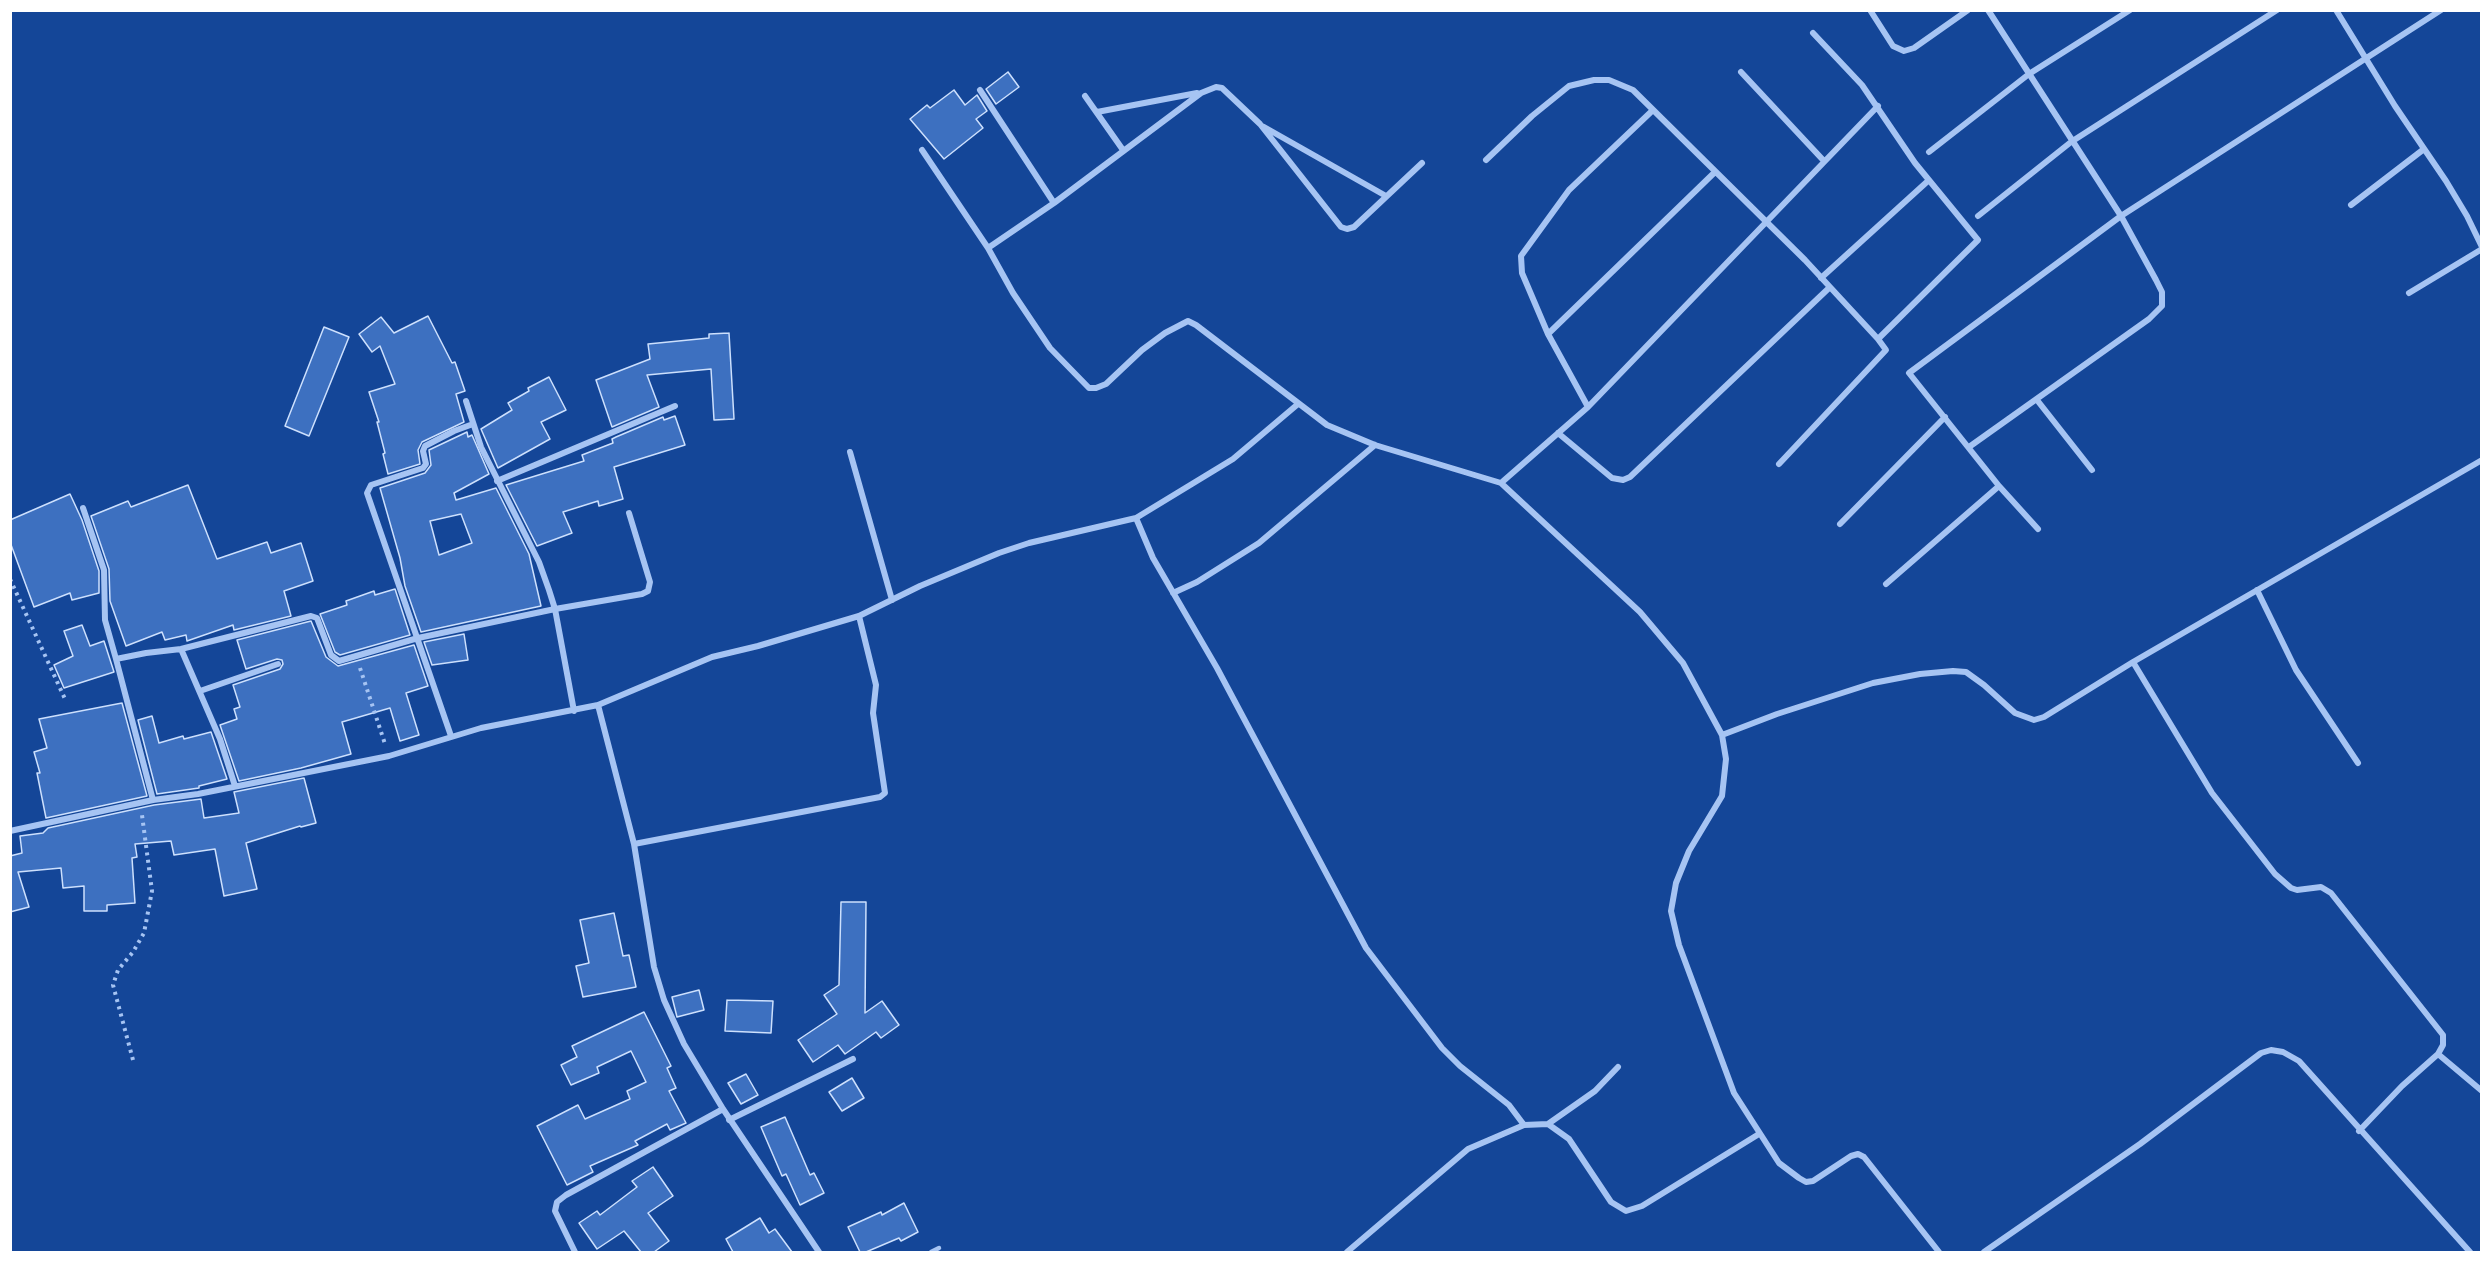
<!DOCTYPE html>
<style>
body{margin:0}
#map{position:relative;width:2492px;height:1263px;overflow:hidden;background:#144698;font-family:"Alegreya Sans",sans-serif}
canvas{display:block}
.frame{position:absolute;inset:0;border:12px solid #fff;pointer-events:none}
</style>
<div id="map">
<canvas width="2492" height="1263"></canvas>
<div class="frame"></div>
</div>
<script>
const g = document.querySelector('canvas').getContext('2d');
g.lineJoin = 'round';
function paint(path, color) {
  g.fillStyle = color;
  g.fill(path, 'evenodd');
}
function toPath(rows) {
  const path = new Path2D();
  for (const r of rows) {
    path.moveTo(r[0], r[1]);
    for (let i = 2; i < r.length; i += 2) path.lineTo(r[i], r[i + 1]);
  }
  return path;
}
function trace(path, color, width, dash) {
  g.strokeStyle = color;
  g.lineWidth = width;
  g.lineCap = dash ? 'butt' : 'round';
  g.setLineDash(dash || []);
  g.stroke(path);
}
const building = toPath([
 [1008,72,1019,87,996,104,986,89,1008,72],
 [954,90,965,105,977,95,987,111,976,119,983,128,944,159,910,119,927,105,930,108,954,90],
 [428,316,452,363,455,362,465,391,456,394,464,422,422,442,418,450,420,464,388,474,383,454,385,453,377,422,379,422,369,392,395,384,380,346,372,352,359,334,381,317,394,333,428,316],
 [324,327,349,337,309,436,285,426,324,327],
 [729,333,734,419,714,420,711,369,647,375,659,407,612,427,596,380,650,359,648,344,709,338,709,334,729,333],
 [549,377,566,410,541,422,550,439,498,468,481,429,512,410,508,403,529,391,528,388,549,377],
 [675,416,685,445,614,467,623,499,599,506,598,501,563,512,572,533,537,546,506,485,584,461,582,455,613,443,612,439,616,437,663,417,664,420,675,416],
 [467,432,468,437,472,435,489,474,454,493,456,500,496,488,529,554,541,606,421,632,405,586,400,558,380,488,425,473,431,465,429,450,467,432],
 [461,514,472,543,439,555,430,521,461,514],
 [188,485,217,559,267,542,271,553,301,543,313,581,284,591,291,616,234,630,233,625,187,641,186,635,165,640,162,632,126,646,110,601,109,569,91,516,128,501,131,507,188,485],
 [70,494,82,520,99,571,99,593,72,600,70,593,34,607,10,542,10,520,70,494],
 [395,589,410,635,340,655,335,652,320,614,347,605,346,601,374,591,375,595,395,589],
 [311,621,326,657,338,666,414,645,428,686,406,693,419,735,400,741,390,708,342,722,351,754,301,768,239,781,220,725,237,719,234,709,240,707,233,685,280,669,283,664,282,660,277,659,246,669,237,640,311,621],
 [82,625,90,646,104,641,114,672,64,688,54,665,73,656,64,631,82,625],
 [464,634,468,660,432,665,424,642,464,634],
 [122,703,147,796,46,818,37,773,40,773,34,752,47,748,39,719,122,703],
 [152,716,159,743,183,736,184,739,211,732,227,779,199,786,199,788,157,794,138,720,152,716],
 [304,778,316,823,301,827,300,826,246,843,257,889,224,896,215,849,174,855,171,841,135,844,137,857,132,858,135,903,107,905,107,911,84,911,84,886,63,888,61,868,18,872,29,907,10,912,10,856,22,853,20,836,43,833,48,828,154,805,201,799,204,818,239,813,234,792,304,778],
 [841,902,866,902,865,1013,882,1001,899,1025,881,1038,876,1032,845,1054,838,1045,813,1062,798,1040,837,1014,824,995,839,985,841,902],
 [614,913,623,956,629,955,636,987,583,997,576,966,589,963,580,920,614,913],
 [699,990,704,1010,677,1017,672,997,699,990],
 [727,1000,773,1001,771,1033,725,1031,727,1000],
 [644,1012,671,1066,667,1068,676,1088,669,1091,686,1123,670,1130,667,1124,635,1141,638,1145,590,1166,593,1172,567,1185,537,1126,578,1105,585,1119,630,1099,627,1091,646,1082,631,1051,597,1067,599,1073,571,1085,561,1065,577,1057,572,1046,644,1012],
 [746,1074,758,1095,741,1104,728,1083,746,1074],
 [852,1078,864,1098,842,1111,829,1092,852,1078],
 [785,1117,810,1175,814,1173,824,1193,800,1205,786,1174,782,1176,761,1127,785,1117],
 [653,1167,673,1196,648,1213,669,1241,654,1252,641,1252,624,1231,597,1249,579,1223,597,1211,600,1215,637,1187,632,1181,653,1167],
 [904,1203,918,1232,901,1241,899,1238,866,1252,860,1252,848,1227,881,1212,882,1215,904,1203],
 [760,1218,769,1233,775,1229,792,1252,733,1252,726,1239,760,1218]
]);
paint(building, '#3d70c0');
trace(building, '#cde0fd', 1.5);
trace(toPath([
 [10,579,65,699],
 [360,668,385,744],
 [133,1060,113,985,118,970,133,952,144,933,152,891,142,815]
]), '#a6c4f3', 4, [3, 4.5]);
trace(toPath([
 [931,1252,939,1248]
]), '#a6c4f3', 4.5);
trace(toPath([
 [1870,10,1893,46,1904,51,1914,48,1968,10],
 [2336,10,2395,106,2446,181,2467,216,2482,247],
 [1813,33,1862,85,1915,163,1978,240,1878,339],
 [1741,72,1824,161],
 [980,90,1054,203],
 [1085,96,1123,150],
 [1097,112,1197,93],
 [1264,127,1386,196],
 [922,150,988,248,1013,293,1050,348,1089,388,1096,388,1106,384,1142,350,1165,333,1188,321,1196,325,1327,425,1375,445,1501,483,1640,612,1683,663,1722,735,1777,714,1873,683,1920,674,1953,671,1966,672,1984,685,2015,713,2034,720,2044,717,2133,662,2482,460],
 [1929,152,2029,74,2130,10],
 [1486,160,1532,116,1569,86,1594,80,1609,80,1633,90,1805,260,1878,339,1886,350,1779,464],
 [2351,205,2424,149],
 [1978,216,2071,142,2277,10],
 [988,248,1054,203,1201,93,1216,87,1222,88,1260,124,1341,227,1347,229,1354,227,1422,163],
 [1821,278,1929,180],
 [2409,293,2482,249],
 [1548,334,1715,172],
 [2037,400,2092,470],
 [466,401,481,447,539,562,549,590,555,609,574,711],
 [1588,407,1548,334,1522,273,1521,256,1569,190,1653,110],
 [1558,433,1612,478,1623,480,1630,477,1829,288],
 [1969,447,2149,319,2162,306,2162,292,2156,280,2121,216,1988,10],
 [850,452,892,600],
 [497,481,675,406],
 [1501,483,1588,407,1878,106],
 [83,508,104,570,105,620,116,659,146,653,181,649,311,616,317,618,331,655,339,661,418,638,555,609,642,594,648,591,650,582,629,513],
 [1136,518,1153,558,1217,668,1366,948,1442,1048,1460,1066,1509,1105,1524,1125],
 [1840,524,1945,417],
 [2038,529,1999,486,1909,373,2121,216,2441,10],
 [1886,584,1999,486],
 [2257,590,2296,670,2358,763],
 [1173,593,1197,582,1259,543,1375,445],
 [181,649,220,739,235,786],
 [116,659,153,800],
 [2133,662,2212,793,2275,874,2291,888,2297,890,2321,887,2331,893,2443,1035,2443,1045,2438,1054,2402,1086,2359,1131],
 [200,691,278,664],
 [598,705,634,844,654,967,664,1000,684,1044,723,1109,819,1252],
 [1722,735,1726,759,1722,796,1689,851,1676,883,1671,911,1679,945,1734,1093,1779,1163,1799,1178,1806,1182,1813,1181,1851,1156,1858,1154,1864,1157,1939,1252],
 [451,736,367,493,371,485,423,468,426,464,423,451,425,446,454,431,473,424],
 [10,831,153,800,198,794,389,756,481,728,598,705,712,657,758,646,859,616,920,586,999,553,1029,543,1136,518,1233,459,1298,404],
 [634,844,880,797,885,793,873,713,876,685,859,616],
 [2438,1054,2482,1091],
 [729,1120,853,1059],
 [1548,1124,1595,1091,1618,1067],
 [575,1252,555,1211,557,1202,566,1195,723,1109],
 [1347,1252,1468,1149,1524,1125,1548,1124,1569,1139,1611,1202,1626,1211,1642,1206,1759,1134],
 [1984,1252,2140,1144,2261,1053,2271,1050,2283,1052,2299,1061,2470,1252]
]), '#a6c4f3', 6);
</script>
